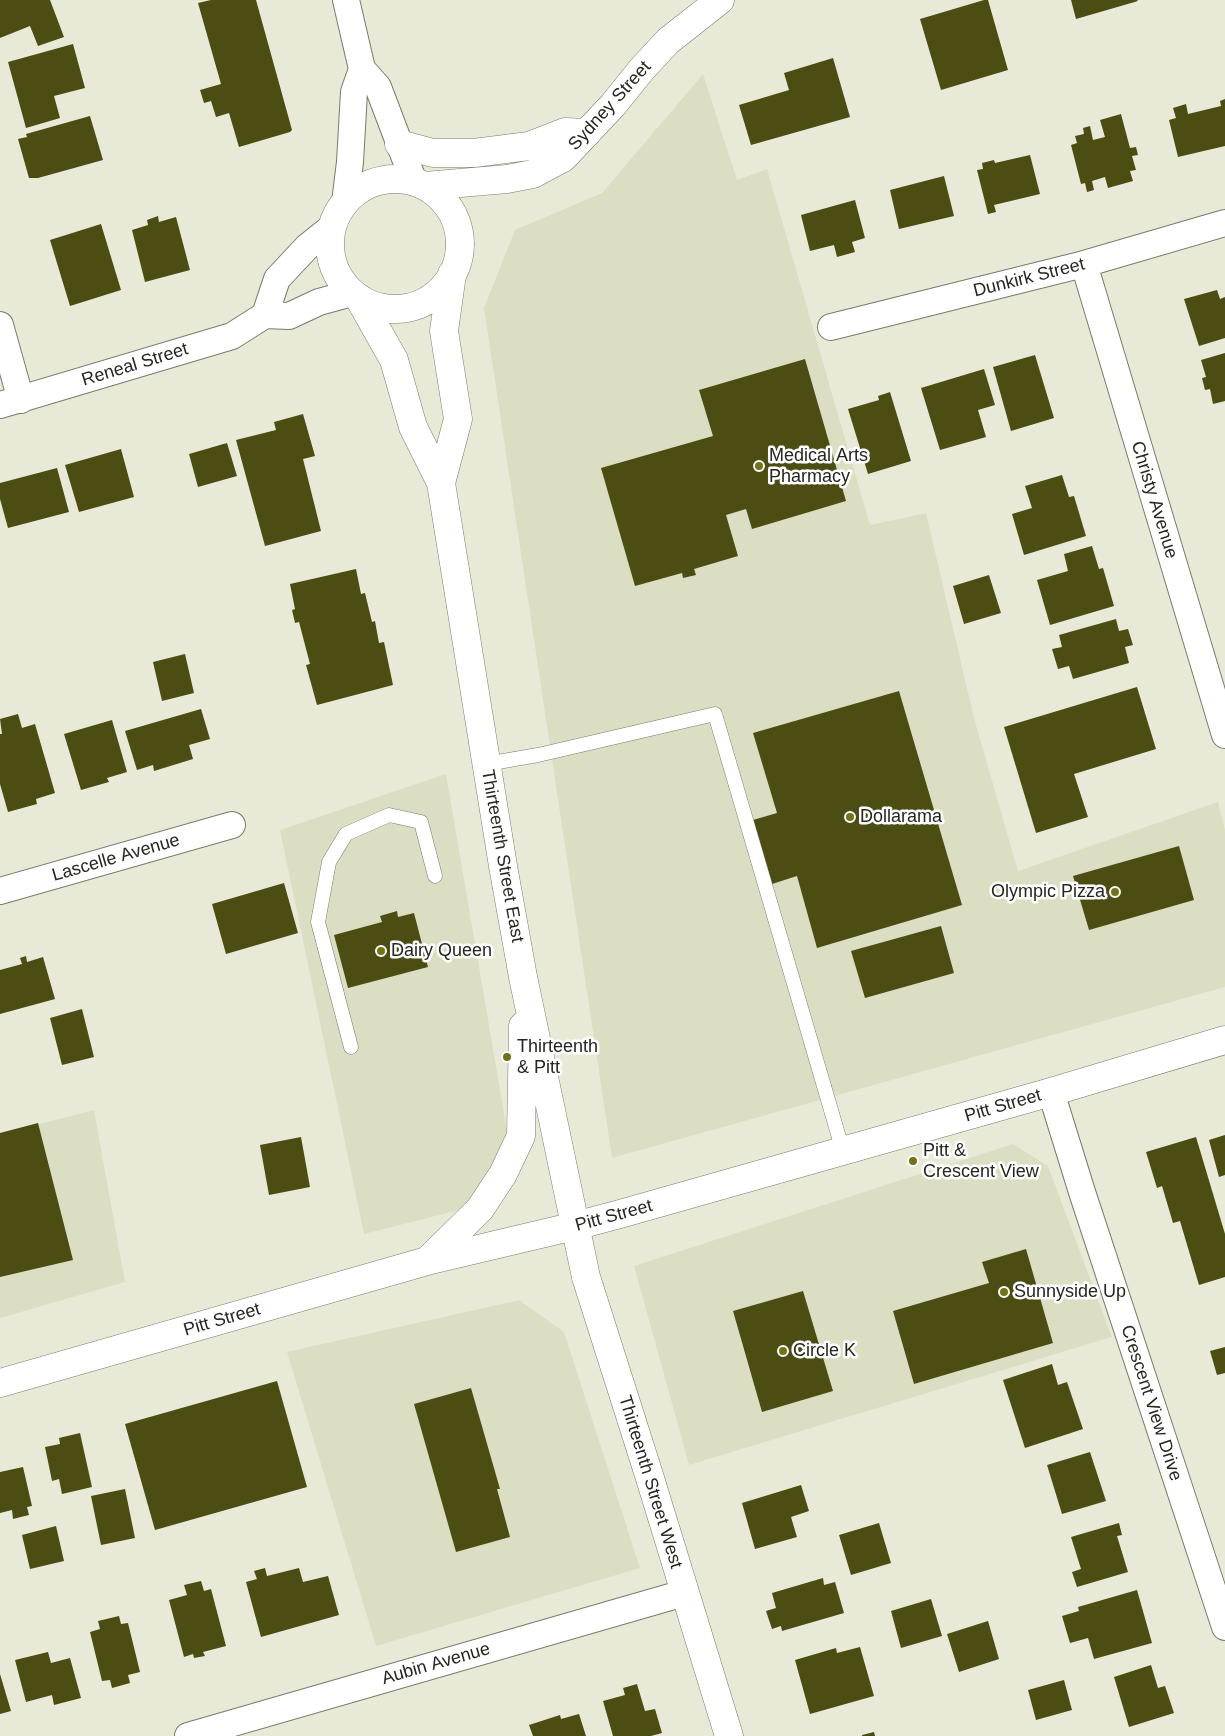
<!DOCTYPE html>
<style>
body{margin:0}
canvas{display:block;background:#e8ead7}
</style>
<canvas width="1225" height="1736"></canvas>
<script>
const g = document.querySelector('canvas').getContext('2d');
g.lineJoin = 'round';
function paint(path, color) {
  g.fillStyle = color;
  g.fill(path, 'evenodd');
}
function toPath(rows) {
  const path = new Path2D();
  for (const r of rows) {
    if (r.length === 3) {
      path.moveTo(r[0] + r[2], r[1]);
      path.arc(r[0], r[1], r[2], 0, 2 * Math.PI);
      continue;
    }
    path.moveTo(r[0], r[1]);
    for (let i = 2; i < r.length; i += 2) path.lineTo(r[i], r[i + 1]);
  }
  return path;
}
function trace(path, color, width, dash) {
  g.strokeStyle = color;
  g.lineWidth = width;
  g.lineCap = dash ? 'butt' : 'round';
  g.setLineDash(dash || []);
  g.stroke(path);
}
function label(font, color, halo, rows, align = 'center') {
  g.font = font + ' Helvetica,sans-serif';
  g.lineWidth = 5;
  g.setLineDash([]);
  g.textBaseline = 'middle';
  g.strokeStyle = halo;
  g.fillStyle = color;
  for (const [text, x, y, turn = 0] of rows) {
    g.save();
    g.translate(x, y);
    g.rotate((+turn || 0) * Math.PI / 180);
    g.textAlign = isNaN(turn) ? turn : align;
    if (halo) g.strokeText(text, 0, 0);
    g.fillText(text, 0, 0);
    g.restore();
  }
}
paint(toPath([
 [703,74,737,180,767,169,870,525,926,513,974,718,1018,871,1218,802,1225,830,1225,987,612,1158,484,308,515,230,602,193],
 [446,774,510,1148,475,1206,364,1234,280,830],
 [94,1110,125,1282,0,1318,0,1134],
 [1013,1144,1048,1166,1112,1337,689,1465,634,1266],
 [519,1300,564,1332,640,1568,376,1646,287,1352]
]), '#dcdec4');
paint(toPath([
 [0,0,50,0,64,37,38,46,30,26,0,38],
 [211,0,256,0,292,130,290,132,239,147,229,113,216,117,211,101,204,103,200,90,221,84,198,3],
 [984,0,988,0,1008,70,941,90,920,19],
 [1071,0,1137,0,1138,1,1076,19],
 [73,44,85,88,54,96,60,118,26,128,8,62],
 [833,58,850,117,751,145,739,105,789,90,784,73],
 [1225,99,1225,146,1178,157,1169,120,1176,118,1173,108,1186,104,1188,114,1221,106,1220,101],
 [1121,114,1130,148,1136,147,1138,155,1132,156,1136,170,1130,171,1133,181,1108,188,1105,177,1092,181,1094,190,1087,192,1085,183,1081,184,1071,145,1077,143,1075,136,1084,134,1083,128,1090,126,1093,140,1105,137,1100,120],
 [90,116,103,160,38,178,29,178,18,139,27,137,26,134],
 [1030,155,1040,194,994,205,996,212,988,214,977,170,983,169,982,163,994,160,995,163],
 [944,176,954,216,899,229,890,190],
 [855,200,865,238,852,242,855,252,837,257,834,245,810,251,801,215],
 [158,216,159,222,176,217,190,270,145,282,132,230,148,225,147,220],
 [101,224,121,290,70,306,50,240],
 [1217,290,1220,299,1225,297,1225,338,1199,346,1184,299],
 [1225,353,1225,401,1213,404,1210,389,1205,390,1202,378,1206,377,1201,360],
 [1035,355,1054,418,1011,431,993,367],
 [805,359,846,501,752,529,746,509,726,515,738,556,694,569,696,575,683,578,682,573,635,586,601,468,713,436,699,390],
 [984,369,995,405,978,410,986,437,940,450,921,388],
 [890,392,911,461,868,474,848,409,879,400,878,396],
 [303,414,315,456,303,459,321,531,265,546,236,440,276,430,274,422],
 [227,443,237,476,198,487,189,454],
 [121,449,134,497,79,512,65,465],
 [57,468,69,512,8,528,0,499,0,483],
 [1062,475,1069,497,1074,496,1086,536,1024,555,1012,514,1032,508,1025,486],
 [1092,546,1099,569,1103,568,1114,606,1050,625,1037,580,1068,571,1064,554],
 [356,569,361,594,365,593,372,622,375,621,379,643,384,642,393,685,317,705,306,665,310,664,299,622,295,623,292,610,295,609,290,584],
 [989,575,1001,613,964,624,953,586],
 [1116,619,1119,631,1128,629,1133,645,1125,647,1129,663,1073,679,1069,666,1058,669,1052,649,1062,647,1059,635],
 [185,654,194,693,162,701,153,662],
 [1137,687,1156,749,1074,774,1088,817,1036,833,1004,727],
 [899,691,962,905,817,948,797,876,772,884,753,820,777,813,753,733],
 [201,709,210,739,189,745,193,759,154,771,153,765,137,770,125,731],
 [18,714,22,728,35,724,55,793,36,799,37,804,8,812,0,784,0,734,2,734,0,719],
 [112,720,127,772,107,778,109,782,81,790,64,734],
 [1179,846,1194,900,1089,930,1073,876],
 [284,883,298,933,226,954,212,904],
 [397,911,398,917,414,913,428,967,348,988,334,935,382,922,380,916],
 [941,926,954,973,865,998,851,951],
 [26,956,27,962,43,957,55,999,0,1014,0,970,22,964,20,958],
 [82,1009,94,1057,62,1065,50,1018],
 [38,1123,73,1260,0,1277,0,1133],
 [1225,1135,1225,1175,1219,1177,1209,1140],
 [301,1137,310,1187,269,1195,260,1145],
 [1196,1137,1225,1234,1225,1277,1199,1285,1180,1221,1173,1223,1162,1186,1157,1188,1146,1152],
 [1026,1249,1053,1343,914,1384,893,1311,989,1283,982,1262],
 [803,1291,833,1391,762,1412,733,1311],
 [1225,1347,1225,1373,1217,1375,1210,1351],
 [1052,1364,1058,1385,1067,1382,1083,1429,1025,1448,1003,1380],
 [277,1381,307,1487,155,1530,125,1424],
 [471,1388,500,1489,497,1489,510,1537,456,1552,414,1404],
 [80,1433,92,1487,62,1494,59,1479,52,1481,45,1447,60,1444,59,1438],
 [1090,1452,1106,1501,1062,1514,1047,1465],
 [23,1467,32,1506,27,1507,29,1515,13,1519,12,1510,0,1513,0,1472],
 [801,1485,809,1511,791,1517,797,1537,755,1549,742,1503],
 [125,1489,135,1538,101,1545,91,1496],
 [879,1523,891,1563,851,1575,839,1535],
 [1119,1523,1122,1535,1117,1536,1128,1572,1077,1587,1072,1572,1081,1569,1071,1537],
 [56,1526,64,1561,30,1569,22,1535],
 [265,1568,267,1576,299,1568,303,1582,328,1576,339,1615,261,1637,246,1582,257,1579,254,1571],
 [823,1578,824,1585,835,1582,844,1613,782,1631,781,1626,772,1629,766,1611,776,1608,772,1593],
 [201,1581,204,1591,211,1589,226,1646,203,1652,205,1656,194,1658,193,1654,184,1657,169,1600,187,1595,184,1585],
 [1137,1590,1152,1643,1094,1659,1088,1638,1070,1643,1062,1616,1079,1611,1078,1607],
 [931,1599,942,1636,901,1648,891,1611],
 [119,1616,121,1624,128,1623,140,1672,128,1675,130,1683,112,1688,110,1680,102,1681,90,1632,100,1629,98,1621],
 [988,1621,999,1659,959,1672,947,1634],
 [860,1647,874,1696,810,1714,795,1660,836,1648,837,1653],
 [48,1652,51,1663,70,1658,81,1698,54,1705,52,1695,26,1702,15,1660],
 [1151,1665,1158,1688,1165,1686,1174,1713,1129,1727,1114,1677],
 [0,1674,11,1711,0,1714],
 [1064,1680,1072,1710,1036,1720,1028,1690],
 [637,1684,645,1711,655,1709,662,1733,651,1736,613,1736,603,1701,625,1695,623,1688],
 [579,1714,586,1736,533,1736,529,1725,560,1715,561,1719],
 [874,1732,875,1736,862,1736,862,1735]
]), '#4b4d12');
const lane = toPath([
 [486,764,538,755,715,714,843,1151],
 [351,1047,318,922,329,862,346,834,389,815,421,822,435,876]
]);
const street = toPath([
 [346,0,362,69,378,87,414,182],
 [345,203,350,162,354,92,362,69],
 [1084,264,1225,735],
 [265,315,277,279,307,247,332,227],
 [0,325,21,400],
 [831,327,1084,264,1225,223],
 [0,405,232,336,265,315,289,316,319,302,352,293],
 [0,891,232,825],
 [1051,1092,1082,1192,1225,1627],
 [188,1736,684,1593]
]);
const secondary = toPath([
 [399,144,433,153,474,153,529,146,565,132,587,133],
 [395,244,65],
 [425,186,507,179,533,174,563,158,613,105,642,69,668,41,720,0],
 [359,298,394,360,413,427,441,483,503,866,523,977,586,1277,649,1475,729,1736],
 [441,483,458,419,444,331,452,274],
 [427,1261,480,1209,503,1174,521,1136,523,1026],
 [0,1383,427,1261,575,1226,620,1214,1051,1092,1225,1040]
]);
trace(lane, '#7a7b6b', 15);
trace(street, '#7a7b6b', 28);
trace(secondary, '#7a7b6b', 29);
trace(lane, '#fff', 14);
trace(street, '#fff', 26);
trace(secondary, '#fff', 28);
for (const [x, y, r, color] of [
 [759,466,5,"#727319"],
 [850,817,5,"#727319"],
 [1115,892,5,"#727319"],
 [381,951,5,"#727319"],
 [507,1057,5,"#727319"],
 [913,1161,5,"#727319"],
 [1004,1292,5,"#727319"],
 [783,1351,5,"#727319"]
]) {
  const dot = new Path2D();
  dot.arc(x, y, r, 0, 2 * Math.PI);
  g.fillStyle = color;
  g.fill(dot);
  trace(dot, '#fff', 2);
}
label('18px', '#26261f', '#fff', [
 ["Sydney Street",610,106,-48],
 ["Dunkirk Street",1029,278,-14],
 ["Reneal Street",135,365,-17],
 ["Christy Avenue",1154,500,73],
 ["Thirteenth Street East",502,856,80],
 ["Lascelle Avenue",116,858,-16],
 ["Pitt Street",1003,1106,-16],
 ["Pitt Street",614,1216,-15],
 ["Pitt Street",222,1320,-16],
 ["Crescent View Drive",1151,1403,72],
 ["Thirteenth Street West",650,1482,73],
 ["Aubin Avenue",436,1664,-16]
]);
label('18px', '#26261f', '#fff', [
 ["Medical Arts",769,456],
 ["Pharmacy",769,477],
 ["Dollarama",860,817],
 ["Olympic Pizza",1105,892,"right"],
 ["Dairy Queen",391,951],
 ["Thirteenth",517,1047],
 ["& Pitt",517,1068],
 ["Pitt &",923,1151],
 ["Crescent View",923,1172],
 ["Sunnyside Up",1014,1292],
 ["Circle K",793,1351]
], 'left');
</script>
